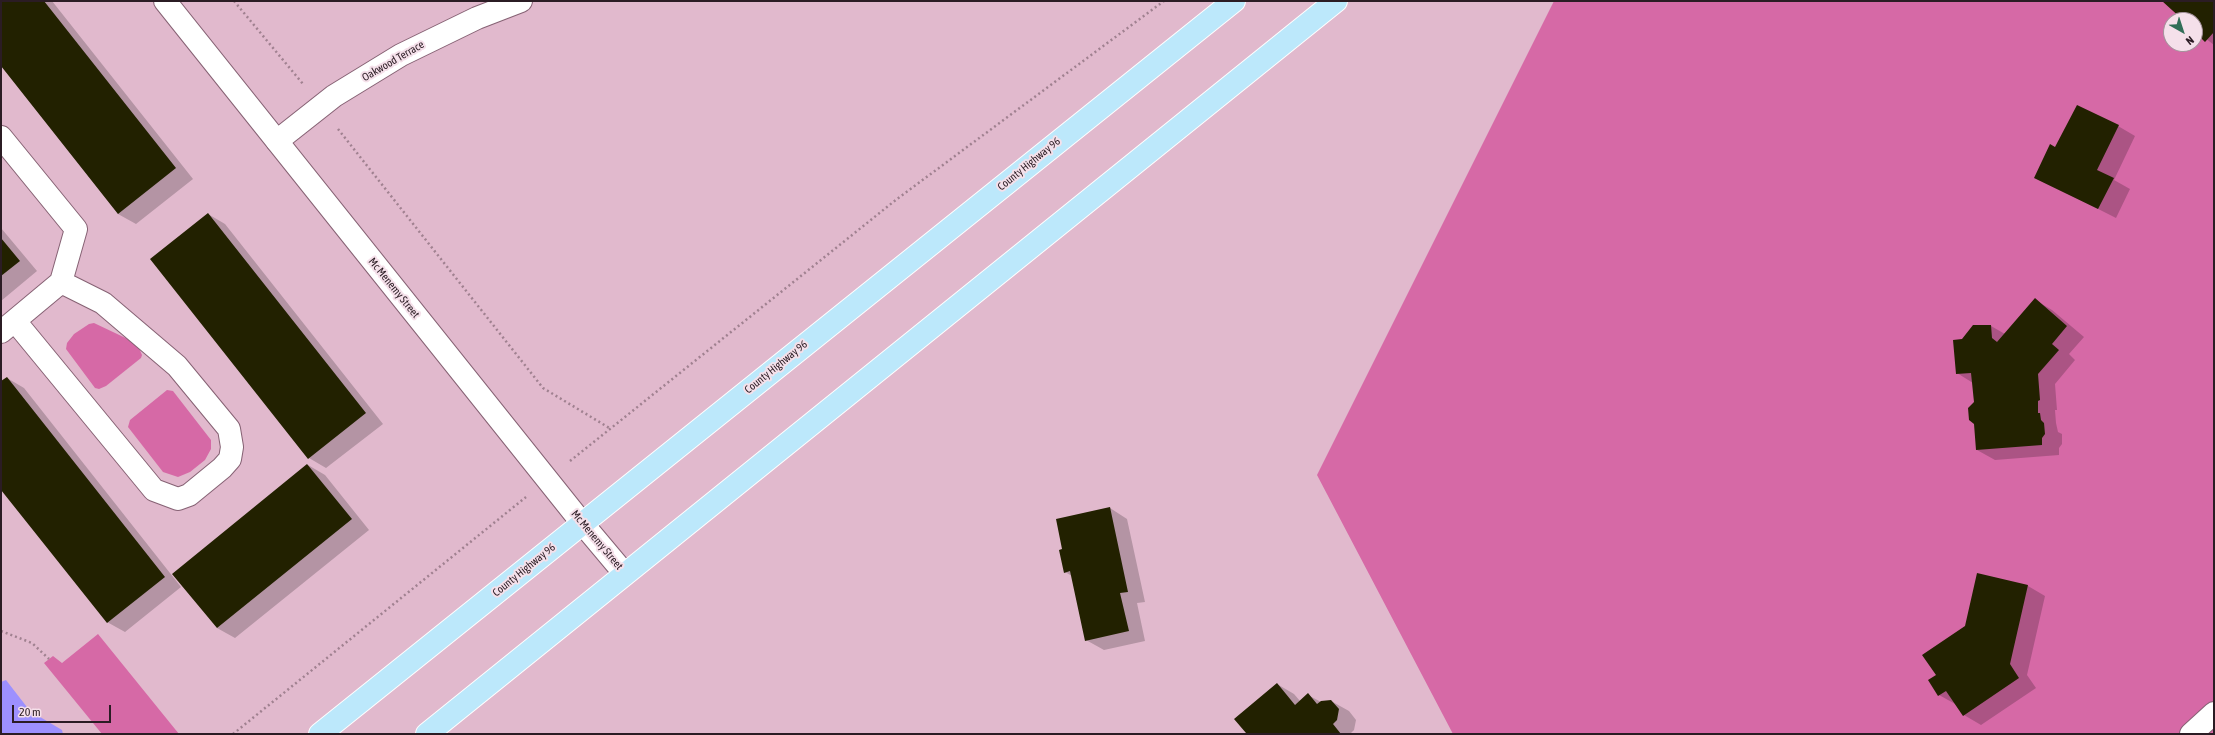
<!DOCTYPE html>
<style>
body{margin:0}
#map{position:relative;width:2215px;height:735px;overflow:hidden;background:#e1b9cd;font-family:"Asap Condensed",sans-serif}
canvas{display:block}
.frame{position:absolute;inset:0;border:2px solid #2b1c24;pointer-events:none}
.north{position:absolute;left:2163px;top:12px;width:40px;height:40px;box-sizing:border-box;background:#f5e0ea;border:1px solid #a4929b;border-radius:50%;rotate:141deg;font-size:11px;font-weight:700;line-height:16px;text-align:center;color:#2b1c24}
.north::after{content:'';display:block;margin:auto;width:14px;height:18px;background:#326e58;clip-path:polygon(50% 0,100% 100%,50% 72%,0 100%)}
.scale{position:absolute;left:12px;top:705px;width:99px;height:18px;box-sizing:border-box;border:2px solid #2b1c24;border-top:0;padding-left:5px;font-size:12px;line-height:14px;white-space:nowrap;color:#2b1c24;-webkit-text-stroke:3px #f5e0ea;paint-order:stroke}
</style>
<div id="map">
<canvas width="2215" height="735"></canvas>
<div class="frame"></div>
<div class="north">N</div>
<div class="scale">20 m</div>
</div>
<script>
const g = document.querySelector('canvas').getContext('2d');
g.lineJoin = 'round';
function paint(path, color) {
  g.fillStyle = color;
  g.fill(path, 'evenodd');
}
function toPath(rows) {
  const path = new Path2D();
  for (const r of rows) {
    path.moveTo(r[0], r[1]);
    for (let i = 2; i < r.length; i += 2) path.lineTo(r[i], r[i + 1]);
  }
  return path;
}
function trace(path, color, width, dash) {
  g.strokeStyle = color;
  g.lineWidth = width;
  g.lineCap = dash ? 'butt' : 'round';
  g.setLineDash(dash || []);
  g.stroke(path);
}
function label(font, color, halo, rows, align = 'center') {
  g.font = font + ' "Asap Condensed",sans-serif';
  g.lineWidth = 4;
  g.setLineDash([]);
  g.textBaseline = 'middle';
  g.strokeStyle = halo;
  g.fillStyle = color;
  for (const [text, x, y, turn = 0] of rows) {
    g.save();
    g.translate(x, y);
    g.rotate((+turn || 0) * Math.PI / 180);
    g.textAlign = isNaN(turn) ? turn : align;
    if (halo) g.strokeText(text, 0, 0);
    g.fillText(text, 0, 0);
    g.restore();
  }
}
paint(toPath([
 [1554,1,2214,1,2214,734,1453,734,1317,475],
 [2171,20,2195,20,2195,44,2171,44],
 [94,323,134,342,138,346,142,355,141,358,106,386,99,389,95,388,66,349,67,343,74,334,89,324],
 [167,390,173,391,211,440,211,449,205,460,190,472,178,477,163,472,128,427,130,420],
 [98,634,179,734,102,734,44,663,53,656,62,663]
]), '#d669a6');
paint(toPath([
 [6,680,30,711,62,730,63,734,1,734,1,682]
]), '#9d90fe');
paint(toPath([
 [1,1,52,1,193,179,136,224,118,214,1,65],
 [2164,1,2214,1,2214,45,2195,30,2195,20,2184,20],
 [2118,126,2135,136,2114,180,2130,189,2116,218,2035,177],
 [208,214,225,224,383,424,326,468,309,458,151,259],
 [1,228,37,271,1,301],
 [2035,300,2052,310,2084,337,2069,354,2075,360,2055,384,2057,410,2055,410,2056,423,2058,432,2062,434,2062,444,2059,448,2059,455,1995,460,1977,450,1973,383,1957,373,1963,340,1991,326,2005,334],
 [7,378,24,388,181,587,125,632,107,622,1,488,1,382],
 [308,465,325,475,369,530,235,638,217,628],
 [1110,508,1127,519,1145,602,1137,603,1145,641,1104,650,1086,640,1072,576,1065,572],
 [1978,574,2028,586,2045,596,2027,675,2036,688,1981,725,1964,715,1957,705,1939,695,1937,675,1966,626],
 [1277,684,1294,694,1300,701,1308,695,1321,702,1331,701,1349,711,1356,720,1354,730,1350,734,1246,734]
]), '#0003');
paint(toPath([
 [1,1,44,1,176,168,118,214,1,66],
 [2162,1,2214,1,2214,32,2205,42,2195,32,2195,20,2183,20],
 [2077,105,2119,125,2097,170,2114,178,2098,209,2034,178,2050,144,2055,147],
 [208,213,366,413,308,459,150,259],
 [1,238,20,261,1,276],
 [2035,298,2067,326,2052,344,2059,350,2038,374,2040,400,2038,401,2038,413,2040,413,2041,420,2044,423,2045,434,2042,438,2042,445,1976,450,1974,424,1969,420,1968,408,1974,402,1971,373,1956,374,1953,340,1962,339,1973,325,1991,325,1992,338,1997,342],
 [7,377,165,577,107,623,1,490,1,381],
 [307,464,352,519,217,628,172,574],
 [1110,507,1128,592,1120,593,1129,631,1085,641,1070,571,1064,573,1059,550,1062,549,1056,519],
 [1977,573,2028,585,2010,664,2019,678,1963,716,1946,691,1938,696,1928,680,1936,675,1922,655,1965,626],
 [1277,683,1295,705,1308,693,1317,704,1321,701,1331,700,1339,709,1337,720,1333,724,1341,734,1244,734,1246,733,1234,719]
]), '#222100');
const minor = toPath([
 [1,137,76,229,61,282],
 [277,141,334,96,401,55,477,18,521,1],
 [15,321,154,490,178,499,189,495,222,468,230,459,232,447,229,429,177,366,103,303,61,282],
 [1,332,61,282],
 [2191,734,2214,713]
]);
const tertiary = toPath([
 [165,1,582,523,624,573]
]);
const primary = toPath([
 [320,734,1234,1],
 [427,734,1336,1]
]);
trace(minor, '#866274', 24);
trace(tertiary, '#866274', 24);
trace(primary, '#fff', 24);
trace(toPath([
 [234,1,303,84],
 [338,129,543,388,611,429],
 [570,461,897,199,1164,1],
 [1,631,32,643,49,659],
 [233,734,526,497]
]), '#a08190', 2.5, [2, 3]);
trace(minor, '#fff', 22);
trace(tertiary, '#fff', 22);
trace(primary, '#bce8fb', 22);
label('11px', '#2b1c24', '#f5e0ea', [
 ["Oakwood Terrace",393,61,-30],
 ["County Highway 96",1029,164,-39],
 ["Mc Menemy Street",394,288,51],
 ["County Highway 96",776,367,-39],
 ["Mc Menemy Street",597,540,50],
 ["County Highway 96",524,570,-39]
]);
</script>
